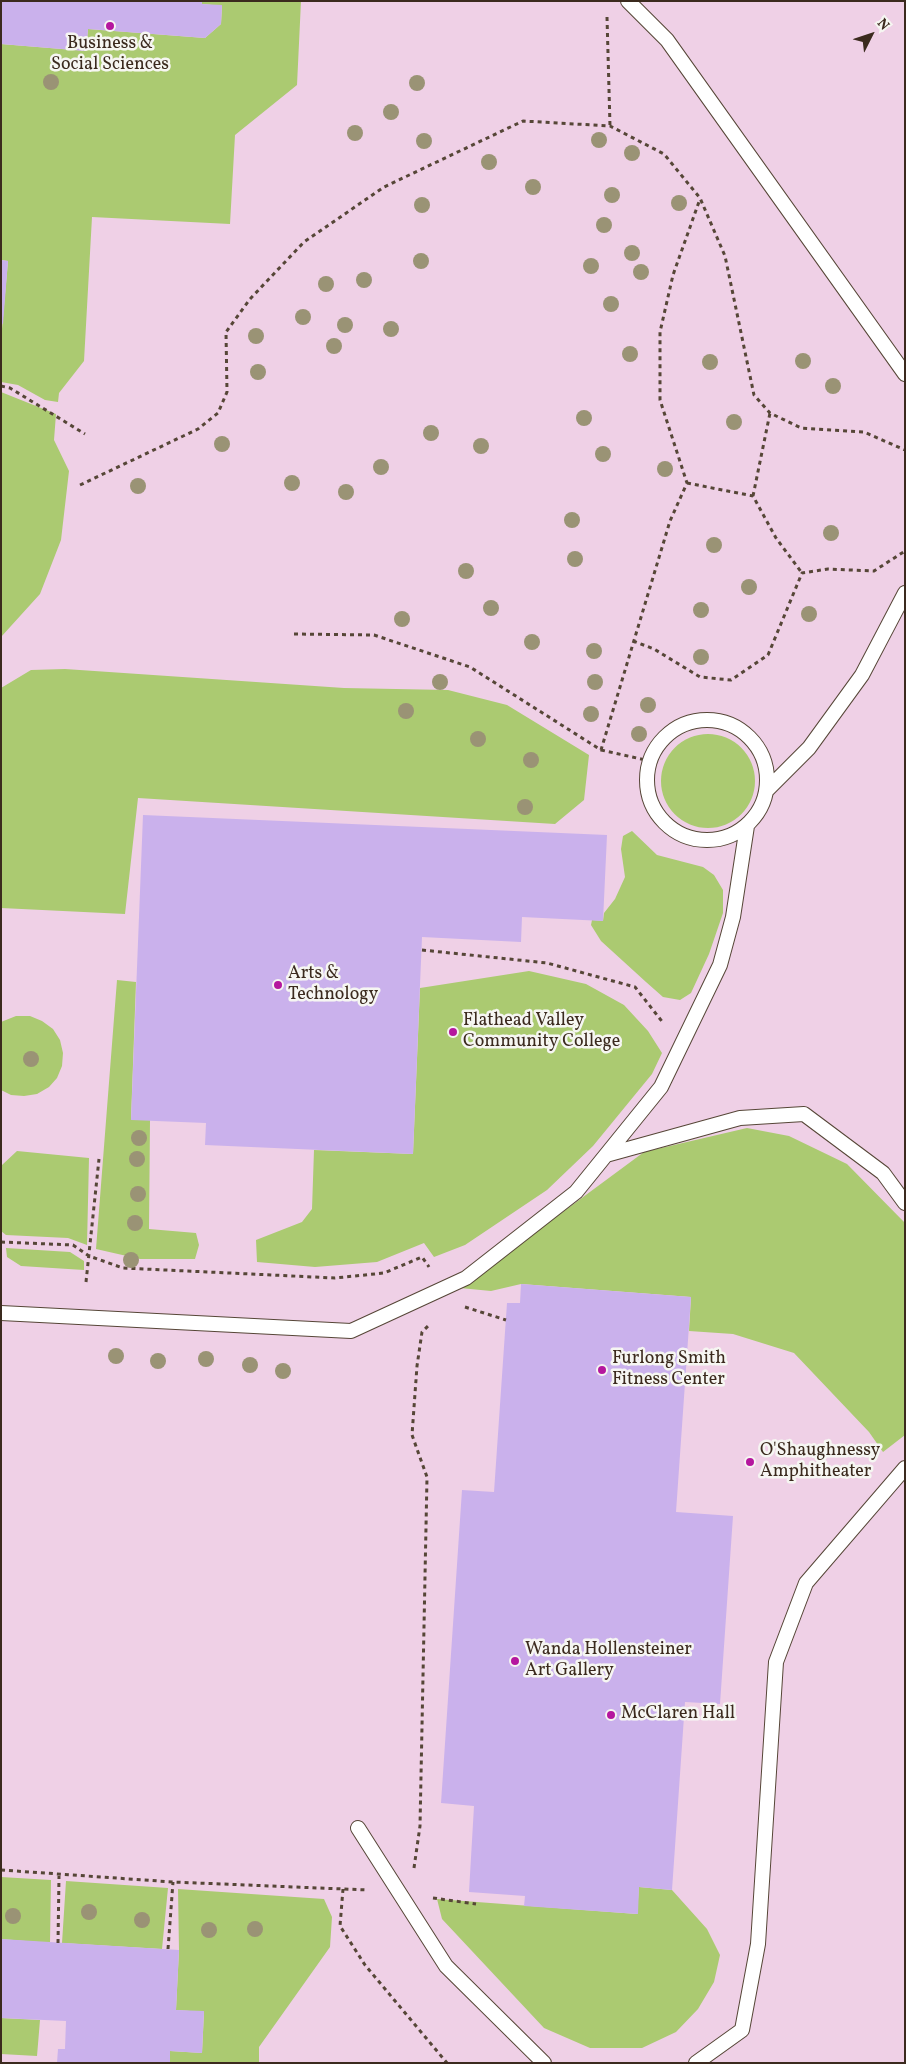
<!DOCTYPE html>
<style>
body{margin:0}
#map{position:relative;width:906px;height:2064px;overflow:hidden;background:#ede3c6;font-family:Vollkorn,serif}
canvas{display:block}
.frame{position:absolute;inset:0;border:2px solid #3b2a1e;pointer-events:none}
.north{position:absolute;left:846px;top:10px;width:50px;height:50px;-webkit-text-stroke:4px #f6f6f2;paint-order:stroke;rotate:49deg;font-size:14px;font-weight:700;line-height:20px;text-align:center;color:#3b2a1e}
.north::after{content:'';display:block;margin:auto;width:18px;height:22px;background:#3b2a1e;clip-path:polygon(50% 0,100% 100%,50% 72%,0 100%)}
</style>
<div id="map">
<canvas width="906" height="2064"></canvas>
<div class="frame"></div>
<div class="north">N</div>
</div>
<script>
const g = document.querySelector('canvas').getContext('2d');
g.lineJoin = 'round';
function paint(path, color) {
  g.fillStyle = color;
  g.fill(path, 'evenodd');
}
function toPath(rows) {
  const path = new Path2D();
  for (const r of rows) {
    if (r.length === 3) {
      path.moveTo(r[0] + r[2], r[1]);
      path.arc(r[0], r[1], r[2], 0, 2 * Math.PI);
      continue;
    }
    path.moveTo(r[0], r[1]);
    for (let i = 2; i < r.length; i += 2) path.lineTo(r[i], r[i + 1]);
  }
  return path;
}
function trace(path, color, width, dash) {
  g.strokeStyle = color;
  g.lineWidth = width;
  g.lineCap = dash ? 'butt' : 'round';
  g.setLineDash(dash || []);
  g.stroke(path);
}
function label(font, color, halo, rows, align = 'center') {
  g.font = font + ' Vollkorn,serif';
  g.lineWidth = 5;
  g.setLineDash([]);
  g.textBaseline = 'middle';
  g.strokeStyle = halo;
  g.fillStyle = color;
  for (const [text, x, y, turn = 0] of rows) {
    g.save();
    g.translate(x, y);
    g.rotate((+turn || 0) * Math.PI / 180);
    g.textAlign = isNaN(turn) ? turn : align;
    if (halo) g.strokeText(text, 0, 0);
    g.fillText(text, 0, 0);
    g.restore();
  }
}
paint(toPath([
 [1,1,905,1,905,2063,1,2063]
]), '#efd0e6');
paint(toPath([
 [202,1,301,1,297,85,235,135,230,224,92,217,84,361,59,393,58,402,45,400,18,385,1,382,1,340,8,261,1,260,1,44,86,51,88,29,205,38,221,24,222,6,202,4],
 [1,392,56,414,54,440,69,471,61,540,40,594,1,637],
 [65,669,344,688,448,690,507,705,589,755,584,800,555,824,138,798,125,914,1,908,1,688,31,670],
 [708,781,47],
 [632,831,657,855,703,867,714,875,723,890,723,913,709,954,691,993,680,1000,663,997,646,982,601,941,591,925,592,920,603,921,604,913,615,899,625,877,621,849,623,836],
 [529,971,586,984,624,1005,648,1031,662,1053,652,1074,593,1146,547,1190,465,1245,434,1257,424,1243,377,1262,315,1267,257,1262,256,1240,302,1222,312,1209,314,1150,413,1154,420,988],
 [117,980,136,982,131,1119,150,1120,149,1229,196,1233,199,1245,195,1259,140,1259,96,1249],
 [16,1016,30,1016,42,1021,53,1029,60,1040,63,1053,62,1066,57,1078,49,1087,37,1094,24,1096,11,1095,1,1090,1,1022],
 [747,1128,789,1136,847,1164,905,1223,905,1435,883,1452,869,1432,794,1353,733,1334,689,1331,691,1297,521,1284,491,1291,460,1288,644,1152],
 [17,1151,89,1158,87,1245,68,1238,6,1235,1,1231,2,1165],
 [6,1248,70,1252,84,1261,84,1270,21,1266,7,1257],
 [1,1877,51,1880,50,1943,1,1939],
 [66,1881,168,1888,162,1949,62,1943],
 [639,1887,672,1890,707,1929,720,1955,714,1982,698,2009,676,2032,642,2048,590,2048,544,2028,442,1919,437,1899,637,1914],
 [178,1889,324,1899,332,1917,330,1947,259,2047,259,2063,170,2063,170,2051,202,2053,204,2012,176,2010,179,1950],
 [1,2018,40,2020,37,2056,1,2054]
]), '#abca71');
paint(toPath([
 [1,1,202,1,202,4,222,5,221,24,205,38,88,29,86,51,1,44],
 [1,260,8,261,3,324,1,323],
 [143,815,607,835,603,921,522,917,521,942,422,937,413,1154,205,1145,206,1123,131,1120],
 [521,1284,691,1297,676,1512,733,1516,720,1704,685,1702,672,1890,639,1887,638,1914,524,1906,525,1896,469,1892,474,1806,441,1803,462,1490,494,1492,507,1303,520,1303],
 [1,1939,179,1950,176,2010,204,2011,202,2053,170,2051,170,2063,57,2063,58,2049,65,2049,66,2021,1,2018]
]), '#cab1ec');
const lane = toPath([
 [628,1,667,40,905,374],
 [707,780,60],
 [767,790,809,748,862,675,905,593],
 [606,1155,740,1118,804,1114,883,1173,905,1203],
 [1,1313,351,1331,466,1278,576,1192,661,1087,720,965,733,917,747,826],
 [358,1828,446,1966,544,2063],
 [696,2063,742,2030,758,1944,776,1662,806,1583,905,1468]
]);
trace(lane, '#564637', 16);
trace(toPath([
 [607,17,610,126],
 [1,386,10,388,85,434],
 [687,483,753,496,776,538,802,573],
 [80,485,198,429,218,413,227,392,226,332,250,299,304,242,384,187,523,121,610,126,664,154,700,198,725,256,754,395,770,413,801,428,864,432,905,450],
 [753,496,770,413],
 [294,634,374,635,470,667,601,750,670,521,687,483,660,400,660,332,673,275,700,199],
 [633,641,654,649,700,677,731,680,768,655,802,573,828,569,874,571,905,551],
 [601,750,650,761],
 [422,950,547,963,635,987,664,1024],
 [1,1242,73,1245,89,1256,123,1268,335,1278,384,1273,422,1257,429,1267],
 [86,1282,99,1159],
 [465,1307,506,1320],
 [414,1868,420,1826,427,1477,412,1435,417,1366,422,1332,430,1324],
 [1,1870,173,1882,368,1890],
 [343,1889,340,1926,365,1965,447,2063],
 [433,1898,476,1904],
 [58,1943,59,1876],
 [168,1949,173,1882]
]), '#564637', 3, [4, 4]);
trace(lane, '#fff', 14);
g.fillStyle = '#9a9375';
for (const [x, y] of [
 [51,82],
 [417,83],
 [391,112],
 [355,133],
 [599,140],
 [424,141],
 [632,153],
 [489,162],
 [533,187],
 [612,195],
 [679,203],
 [422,205],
 [604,225],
 [632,253],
 [421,261],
 [591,266],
 [641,272],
 [364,280],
 [326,284],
 [611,304],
 [303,317],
 [345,325],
 [391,329],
 [256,336],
 [334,346],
 [630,354],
 [803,361],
 [710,362],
 [258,372],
 [833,386],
 [584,418],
 [734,422],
 [431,433],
 [222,444],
 [481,446],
 [603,454],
 [381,467],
 [665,469],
 [292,483],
 [138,486],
 [346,492],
 [572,520],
 [831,533],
 [714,545],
 [575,559],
 [466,571],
 [749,587],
 [491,608],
 [701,610],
 [809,614],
 [402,619],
 [532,642],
 [594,651],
 [701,657],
 [440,682],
 [595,682],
 [648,705],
 [406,711],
 [591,714],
 [639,734],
 [478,739],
 [531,760],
 [525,807],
 [31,1059],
 [139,1138],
 [137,1159],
 [138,1194],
 [135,1223],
 [131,1260],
 [116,1356],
 [206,1359],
 [158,1361],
 [250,1365],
 [283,1371],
 [89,1912],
 [13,1916],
 [142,1920],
 [255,1929],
 [209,1930]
]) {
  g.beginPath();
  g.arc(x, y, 8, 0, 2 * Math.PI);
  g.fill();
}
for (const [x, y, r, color] of [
 [110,26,5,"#b5179e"],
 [278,985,5,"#b5179e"],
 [453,1032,5,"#b5179e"],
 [602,1370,5,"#b5179e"],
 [750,1462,5,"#b5179e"],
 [515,1661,5,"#b5179e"],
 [611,1715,5,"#b5179e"]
]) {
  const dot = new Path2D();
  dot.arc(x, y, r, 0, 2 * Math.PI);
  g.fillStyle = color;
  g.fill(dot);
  trace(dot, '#f6f6f2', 2);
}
label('18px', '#3b2a1e', '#f6f6f2', [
 ["Business &",110,45,"center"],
 ["Social Sciences",110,66,"center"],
 ["Arts &",288,975],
 ["Technology",288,996],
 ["Flathead Valley",463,1022],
 ["Community College",463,1043],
 ["Furlong Smith",612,1360],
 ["Fitness Center",612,1381],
 ["O'Shaughnessy",760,1452],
 ["Amphitheater",760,1473],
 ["Wanda Hollensteiner",525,1651],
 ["Art Gallery",525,1672],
 ["McClaren Hall",621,1715]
], 'left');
</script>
